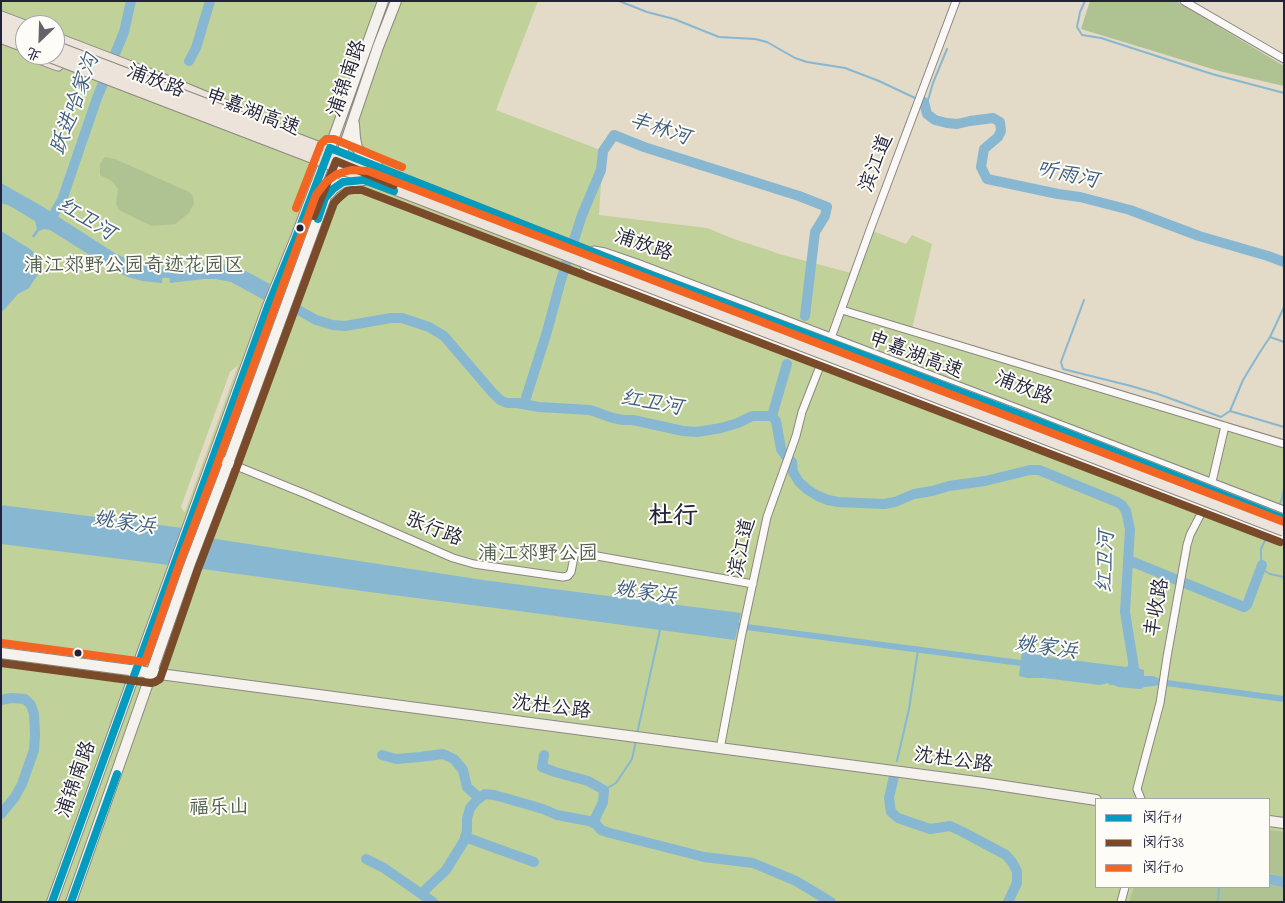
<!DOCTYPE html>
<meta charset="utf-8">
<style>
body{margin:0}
#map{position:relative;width:1285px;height:903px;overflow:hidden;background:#e3dac7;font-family:"Indie Flower","LXGW WenKai TC",sans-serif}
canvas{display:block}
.frame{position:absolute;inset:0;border:2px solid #22223b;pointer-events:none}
.legend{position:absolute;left:1095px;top:798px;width:175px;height:90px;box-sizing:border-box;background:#fdfcf7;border:1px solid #a5a5ac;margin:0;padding:6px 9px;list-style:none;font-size:15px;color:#22223b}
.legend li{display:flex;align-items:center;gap:10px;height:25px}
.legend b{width:25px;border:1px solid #a5a5ac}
.north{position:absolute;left:15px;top:15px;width:50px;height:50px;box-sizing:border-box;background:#fdfcf7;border:1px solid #a5a5ac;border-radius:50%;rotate:204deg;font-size:14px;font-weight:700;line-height:20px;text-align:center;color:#22223b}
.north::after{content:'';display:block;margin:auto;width:18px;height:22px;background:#66626c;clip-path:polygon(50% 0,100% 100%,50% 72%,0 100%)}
</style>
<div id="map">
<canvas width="1285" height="903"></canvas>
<div class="frame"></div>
<ul class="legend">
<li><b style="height:6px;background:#039cbf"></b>闵行11</li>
<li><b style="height:6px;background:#7a4b2a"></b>闵行38</li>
<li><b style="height:6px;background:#f26522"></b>闵行10</li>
</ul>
<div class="north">北</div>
</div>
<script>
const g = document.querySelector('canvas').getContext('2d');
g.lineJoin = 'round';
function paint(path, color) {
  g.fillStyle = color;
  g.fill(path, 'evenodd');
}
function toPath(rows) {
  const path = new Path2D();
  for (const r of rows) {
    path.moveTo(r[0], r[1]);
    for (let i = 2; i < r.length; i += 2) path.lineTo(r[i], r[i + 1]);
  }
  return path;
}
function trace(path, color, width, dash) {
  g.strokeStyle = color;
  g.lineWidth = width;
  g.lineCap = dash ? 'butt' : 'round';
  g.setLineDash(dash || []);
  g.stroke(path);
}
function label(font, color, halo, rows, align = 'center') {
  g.font = font + ' "Indie Flower","LXGW WenKai TC",sans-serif';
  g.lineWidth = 4;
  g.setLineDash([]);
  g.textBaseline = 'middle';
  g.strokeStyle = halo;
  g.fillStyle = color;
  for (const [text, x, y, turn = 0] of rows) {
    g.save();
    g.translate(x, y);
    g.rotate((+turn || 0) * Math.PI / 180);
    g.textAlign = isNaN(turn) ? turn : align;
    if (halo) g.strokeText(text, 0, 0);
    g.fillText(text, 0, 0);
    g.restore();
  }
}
paint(toPath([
 [1,1,538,1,496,110,603,151,599,215,707,228,734,239,771,251,779,254,855,274,870,230,906,244,912,235,932,244,912,329,1284,445,1284,902,1,902],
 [25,25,55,25,55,55,25,55],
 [238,365,185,512,184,512,181,507,196,465,230,372],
 [1096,799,1269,799,1269,887,1096,887]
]), '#c0d19a');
paint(toPath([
 [1090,1,1176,1,1284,66,1284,86,1219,71,1081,29],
 [105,157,115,159,189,192,193,196,194,203,189,213,175,224,152,226,119,210,116,203,118,189,112,181,100,175,100,164],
 [1269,830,1284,832,1284,877,1269,873],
 [1269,884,1284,886,1284,902,1129,902,1134,887,1269,887]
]), '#aec292');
paint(toPath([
 [1,183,40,205,113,252,130,261,143,265,163,267,162,283,142,281,128,277,115,271,50,230,44,229,39,231,34,238,32,236,37,229,35,221,10,206,1,203],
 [1,231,30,249,43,261,40,271,29,288,18,294,1,313],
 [206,263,222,264,242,269,270,284,264,300,231,282,216,279,204,279,170,283,169,267],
 [1,505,183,528,169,565,1,544],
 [209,538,483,580,741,613,735,640,511,610,377,593,195,568],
 [1022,651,1048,657,1126,667,1128,666,1128,655,1137,655,1138,668,1144,670,1144,676,1153,676,1160,679,1160,685,1158,685,1155,686,1144,687,1141,689,1139,689,1118,687,1114,685,1110,685,1108,683,1100,685,1044,678,1027,678,1019,676]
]), '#88b7d2');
trace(toPath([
 [619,1,647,12,674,19,719,37,755,39,767,42,795,58,807,62,845,68,879,81,915,98],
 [1085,1,1080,12,1077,27,1082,35,1101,38,1212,74,1284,93],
 [926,107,933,83,947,49],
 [1084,300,1061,362,1063,369,1131,386,1158,394,1221,417,1230,411],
 [1284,307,1270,337,1260,352,1243,380,1230,411,1284,427],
 [1270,337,1284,342],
 [1279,506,1282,498,1284,489],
 [1267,536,1261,549,1261,558,1263,570,1270,574,1284,577],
 [637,734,660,630],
 [897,761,909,709,918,650],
 [604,790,616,783,632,759,636,741],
 [1218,902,1219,887]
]), '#88b7d2', 2);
trace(toPath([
 [178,549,210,554],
 [731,625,1028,664],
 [1159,682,1284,699]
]), '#88b7d2', 6);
trace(toPath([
 [189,61,196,48,210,1],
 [924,102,927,114,935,120,947,123,957,124,970,121,993,118,1000,122,1001,131,998,137,984,149,981,167,987,179,1058,194,1080,197,1130,210,1199,236,1268,256,1284,262],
 [51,219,62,200,97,98,124,32,131,1],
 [149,273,182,273],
 [256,286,316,320,333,325,345,326,391,318,402,318,429,327,444,336,492,392,500,400,507,403,517,403,539,407,590,410,613,418,623,420,633,420,683,431,697,432,721,428,738,423,752,416,772,416,776,421,781,449,785,455,792,462,793,472,799,482,808,490,818,496,828,500,838,502,884,504,895,502,914,494,932,491,949,486,985,481,1030,470,1039,470,1117,502,1122,505,1126,511,1130,529,1125,612,1134,668],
 [524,404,546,335,561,280,582,215,601,170,603,151,614,135,644,147,799,196,827,207,825,216,815,232,805,316],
 [772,416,787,364],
 [1128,560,1244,607,1247,605,1262,565],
 [1,700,11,698,25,699,31,705,34,714,35,734,34,750,22,784,15,797,1,814],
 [382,755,396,759,420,757,443,754,454,759,463,770,467,787,479,798],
 [544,755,542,767,555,772,588,781,604,790,603,802,593,823],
 [894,776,889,798,891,812,898,818,930,829,950,826,961,831,1006,855,1012,862,1017,871,1017,883,1008,902],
 [465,837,534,862],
 [366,859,384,868,433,902],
 [1269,879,1284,882],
 [424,895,425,890,446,870,464,841,467,831,467,819,470,808,477,800,485,794,494,795,505,798,543,809,557,815,589,821,596,824,601,830,610,833,704,857,753,863,796,881,831,902]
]), '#88b7d2', 10);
const street = toPath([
 [1184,1,1284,59],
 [594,250,605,252,637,263,1284,510],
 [584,266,596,274,725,324,939,405,1067,457,1284,539],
 [842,310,1284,444],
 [831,338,870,230,956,1],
 [214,457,308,495,453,558,474,564,563,577,568,576,571,572,575,552,753,584],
 [1211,486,1225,426],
 [720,749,741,638,767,517,796,436,802,412,822,361],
 [1141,799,1137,789,1160,703,1167,657,1187,545,1190,535,1205,506],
 [1121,902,1125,887]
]);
const secondary = toPath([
 [354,124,355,138,357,148,366,158,378,167],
 [329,194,333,189,343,182,364,180],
 [1,653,984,783,1096,800],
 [1269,821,1284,823],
 [52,902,268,306,295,240,330,148,383,1],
 [71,902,189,566,223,477,342,153,378,47,396,1]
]);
const primary = toPath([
 [1,17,25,26],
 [55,38,162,79,251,116],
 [31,55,58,65]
]);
const highway = toPath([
 [1,26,25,35],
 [1,37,25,46]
]);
trace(street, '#8c8782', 9);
trace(secondary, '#8c8782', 12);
trace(primary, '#8c8782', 13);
trace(highway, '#8c8782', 14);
trace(street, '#fbf9f7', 7);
trace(secondary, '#f5f1ec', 10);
trace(primary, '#ece3db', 11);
trace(highway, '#ece3db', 12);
const highwayBridge = toPath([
 [55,47,413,184,654,279,1024,418,1284,521],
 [47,55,1284,530]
]);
trace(highwayBridge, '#8c8782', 14, []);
trace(highwayBridge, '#ece3db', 12);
trace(toPath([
 [318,219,325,198,333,189,343,182,364,180,394,191],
 [52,902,268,306,295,240,330,148,643,272,1037,421,1284,519],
 [71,902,117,774]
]), '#039cbf', 8);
trace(toPath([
 [314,216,336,161,394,185],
 [1,663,151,683,155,682,160,679,198,569,232,480,334,203,340,197,347,191,353,190,362,190,1280,542]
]), '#7a4b2a', 8);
trace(toPath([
 [296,208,321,144,326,139,334,139,402,167],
 [2,643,145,662,180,562,214,473,316,195,326,182,337,174,351,170,368,171,1284,522]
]), '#f26522', 8);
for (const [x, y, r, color] of [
 [300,228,4.5,"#22223b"],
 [78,653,4.5,"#22223b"]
]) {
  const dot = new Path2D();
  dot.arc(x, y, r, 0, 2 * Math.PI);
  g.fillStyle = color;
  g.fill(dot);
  trace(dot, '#fdfcf7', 2);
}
label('20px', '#22223b', '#fdfcf7', [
 ["浦锦南路",349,79,-71],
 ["浦放路",155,83,21],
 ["申嘉湖高速",252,114,21],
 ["滨江道",878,164,-69],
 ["浦放路",643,247,19],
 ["申嘉湖高速",915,357,21],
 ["浦放路",1023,390,21],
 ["张行路",433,531,22],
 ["滨江道",744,548,-77],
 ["丰收路",1159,608,-80],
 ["沈杜公路",551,709,7],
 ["沈杜公路",953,762,8],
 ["浦锦南路",78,780,-70]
]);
label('20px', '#4f5d4f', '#fdfcf7', [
 ["浦江郊野公园奇迹花园区",134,268],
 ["浦江郊野公园",538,556],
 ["福乐山",219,810]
]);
label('italic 21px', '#3e5e81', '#fdfcf7', [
 ["跃进哈家沟",77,105,-70],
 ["丰林河",659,131,18],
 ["听雨河",1067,177,12],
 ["红卫河",85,221,31],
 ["红卫河",651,405,10],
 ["姚家浜",124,525,8],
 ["红卫河",1108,562,-88],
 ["姚家浜",645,595,8],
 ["姚家浜",1046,650,8]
]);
label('bold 25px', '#22223b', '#fdfcf7', [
 ["杜行",673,519]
]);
</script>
